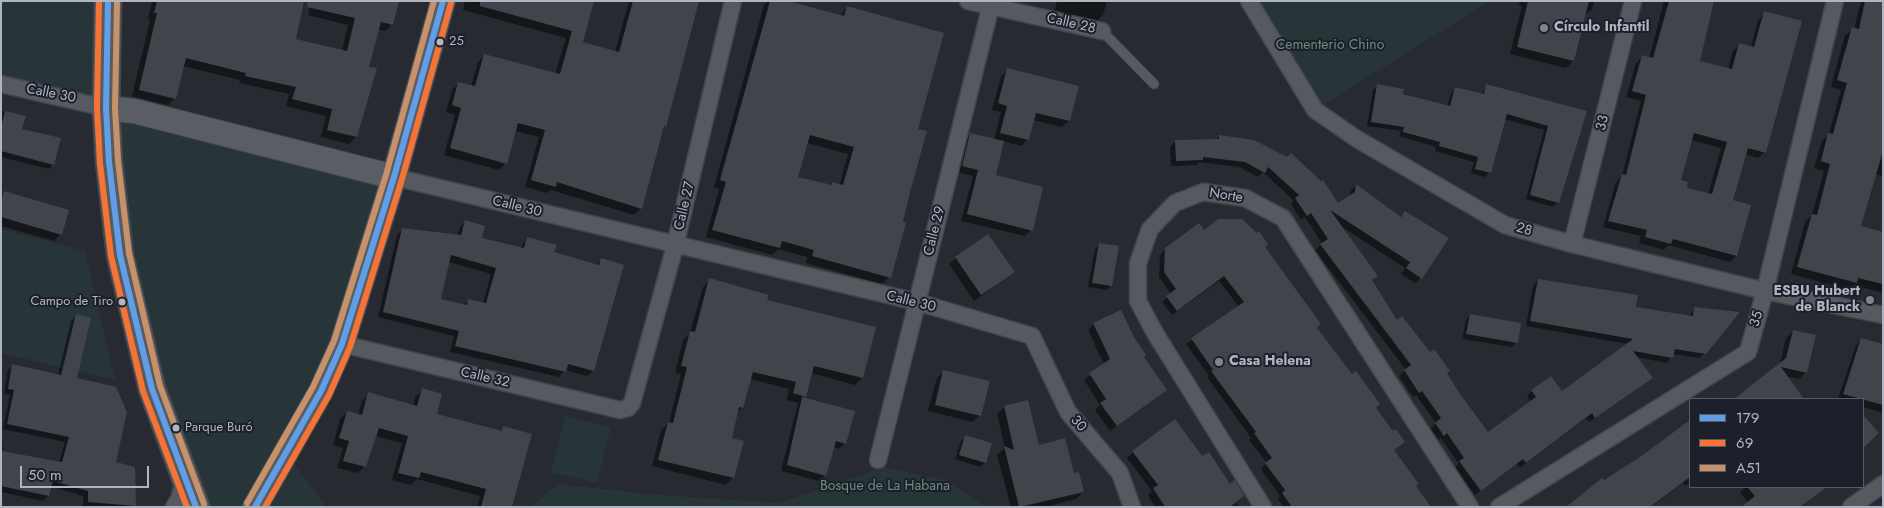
<!DOCTYPE html>
<meta charset="utf-8">
<style>
body{margin:0}
#map{position:relative;width:1884px;height:508px;overflow:hidden;background:#272a31;font-family:Jost,sans-serif}
canvas{display:block}
.frame{position:absolute;inset:0;border:2px solid #b0b5c2;pointer-events:none}
.legend{position:absolute;left:1689px;top:398px;width:175px;height:90px;box-sizing:border-box;background:#1b202b;border:1px solid #575c67;margin:0;padding:6px 9px;list-style:none;font-size:15px;color:#b0b5c2}
.legend li{display:flex;align-items:center;gap:10px;height:25px}
.legend b{width:25px;border:1px solid #575c67}
.scale{position:absolute;left:20px;top:466px;width:129px;height:22px;box-sizing:border-box;border:2px solid #b0b5c2;border-top:0;padding-left:6px;font-size:15px;line-height:18px;white-space:nowrap;color:#b0b5c2;-webkit-text-stroke:4px #1b202b;paint-order:stroke}
</style>
<div id="map">
<canvas width="1884" height="508"></canvas>
<div class="frame"></div>
<ul class="legend">
<li><b style="height:6px;background:#619ee8"></b>179</li>
<li><b style="height:6px;background:#f57335"></b>69</li>
<li><b style="height:6px;background:#c7916a"></b>A51</li>
</ul>
<div class="scale">50 m</div>
</div>
<script>
const g = document.querySelector('canvas').getContext('2d');
g.lineJoin = 'round';
function paint(path, color) {
  g.fillStyle = color;
  g.fill(path, 'evenodd');
}
function toPath(rows) {
  const path = new Path2D();
  for (const r of rows) {
    path.moveTo(r[0], r[1]);
    for (let i = 2; i < r.length; i += 2) path.lineTo(r[i], r[i + 1]);
  }
  return path;
}
function trace(path, color, width, dash) {
  g.strokeStyle = color;
  g.lineWidth = width;
  g.lineCap = dash ? 'butt' : 'round';
  g.setLineDash(dash || []);
  g.stroke(path);
}
function label(font, color, halo, rows, align = 'center') {
  g.font = font + ' Jost,sans-serif';
  g.lineWidth = 4;
  g.setLineDash([]);
  g.textBaseline = 'middle';
  g.strokeStyle = halo;
  g.fillStyle = color;
  for (const [text, x, y, turn = 0] of rows) {
    g.save();
    g.translate(x, y);
    g.rotate((+turn || 0) * Math.PI / 180);
    g.textAlign = isNaN(turn) ? turn : align;
    if (halo) g.strokeText(text, 0, 0);
    g.fillText(text, 0, 0);
    g.restore();
  }
}
paint(toPath([
 [1,1,108,1,106,108,394,177,353,313,286,452,326,507,196,507,152,389,106,108,1,84],
 [1249,1,1490,1,1315,110],
 [1,229,85,251,115,380,1,353],
 [565,416,611,427,597,483,551,472],
 [884,467,944,480,988,507,530,507,558,484,647,494,779,503]
]), '#273438');
paint(toPath([
 [152,1,302,1,295,40,342,51,348,25,308,15,311,1,392,24,385,31,377,29,368,67,356,137,349,144,321,137,326,116,286,106,289,94,239,83,240,80,183,66,175,98,168,105,132,96,150,20,148,20],
 [465,1,593,1,581,43,615,52,629,1,698,1,665,126,662,130,641,208,634,215,551,190,547,193,525,187,539,137,515,131,506,163,499,170,444,155,455,115,446,112,452,90,459,83,471,86,478,62,485,55,555,74,566,38,463,10],
 [768,1,783,1,840,17,847,7,916,129,889,277,882,284,806,263,807,257,778,249,772,255,706,237,719,189,714,187,764,5],
 [807,143,848,154,839,186,833,184,830,186,797,177],
 [1057,1,1107,1,1103,15,1096,22,1054,12],
 [1520,1,1594,1,1592,9,1584,16,1573,61,1566,68,1510,54,1522,6,1519,5],
 [1664,1,1712,1,1698,62,1728,70,1733,51,1740,44,1751,47,1758,20,1764,14,1765,152,1758,158,1745,154,1731,201,1750,206,1736,256,1730,262,1668,245,1664,250,1639,243,1641,236,1603,227,1616,182,1622,176,1641,101,1626,97,1636,63,1642,57,1649,59],
 [1691,140,1721,148,1708,195,1685,188,1679,180],
 [1861,1,1883,1,1883,176,1875,174,1859,227,1883,233,1883,293,1853,285,1849,290,1791,274,1805,222,1812,215,1824,171,1814,168,1822,141,1829,134,1841,90,1831,87,1845,35,1854,29],
 [1008,70,1069,121,1062,127,1033,120,1028,139,1021,146,1003,141,994,176,1031,230,1025,236,961,221,973,176,956,172,964,140,971,134,994,140,1001,112,992,110,1001,76],
 [1378,86,1447,107,1451,93,1456,88,1481,95,1487,86,1585,112,1558,202,1553,207,1526,199,1544,130,1504,119,1490,172,1485,177,1471,173,1474,162,1435,151,1436,147,1399,136,1401,131,1367,126,1373,90],
 [1,111,24,117,21,130,53,164,49,169,1,157],
 [1219,137,1337,205,1350,196,1351,190,1356,185,1400,217,1405,213,1421,278,1415,283,1401,274,1405,268,1339,225,1376,276,1371,281,1397,322,1446,373,1487,434,1531,402,1527,396,1532,391,1562,393,1628,344,1526,326,1533,286,1538,280,1635,308,1689,317,1695,308,1705,353,1699,358,1673,354,1667,363,1636,357,1651,378,1646,383,1589,422,1586,418,1520,468,1517,464,1475,495,1454,468,1459,464,1441,438,1438,440,1430,429,1436,423,1416,395,1413,397,1399,376,1406,370,1315,250,1322,244,1305,217,1301,220,1291,204,1294,201,1263,172,1258,177,1239,167,1199,162,1196,165,1171,166,1170,147,1176,141,1216,140],
 [5,193,61,234,54,241,1,226,1,196],
 [466,221,480,239,520,249,527,238,553,253,596,265,601,260,593,371,587,376,565,370,559,377,450,352,454,336,378,317,397,235,403,229,457,236,460,227],
 [449,262,491,274,483,304,469,300,463,305,440,300],
 [1203,231,1263,247,1315,328,1375,408,1393,451,1429,507,1284,507,1278,499,1280,496,1261,469,1267,463,1249,440,1251,438,1207,377,1209,376,1186,344,1239,307,1219,281,1172,315,1162,302,1171,294,1159,277,1160,255,1166,249],
 [1099,245,1111,285,1107,290,1088,287,1095,249],
 [956,258,1013,272,974,301,949,264],
 [710,280,766,301,862,378,855,385,811,373,802,399,845,443,839,449,833,447,825,475,819,481,781,471,798,403,787,400,789,389,750,379,742,408,736,414,730,439,742,442,733,478,726,485,652,466,661,430,669,423,681,374,675,373,683,340,690,333,703,287],
 [1470,315,1516,343,1512,347,1462,339,1466,320],
 [76,316,75,379,134,505,133,507,83,507,83,496,50,486,48,496,43,501,1,492,1,446,3,446,2,452,59,463,65,442,3,429,10,395,4,394,8,370,13,365,58,375,71,321],
 [1094,324,1143,357,1166,390,1110,431,1095,410,1100,405,1084,380,1104,364,1088,330],
 [1793,331,1806,372,1799,379,1786,376,1803,399,1736,399,1780,364,1786,338],
 [1862,339,1883,349,1883,413,1863,407,1863,399,1838,399,1856,345],
 [944,371,980,415,973,422,928,411,937,378],
 [422,390,435,415,499,432,504,428,510,507,477,507,480,496,417,479,411,485,392,480,402,443,375,436,365,466,358,473,337,468,343,448,333,445,340,419,347,412,358,415,362,401,369,394,413,406,415,397],
 [1027,401,1038,446,1073,475,1083,492,1076,499,1045,507,1011,507,997,455,1005,448,997,414,1004,407],
 [1690,422,1690,483,1685,486,1683,483,1651,507,1567,507,1641,458],
 [966,436,985,462,980,467,955,459,961,441],
 [1133,452,1202,458,1229,486,1243,496,1236,503,1239,507,1155,507,1148,495,1152,491,1127,458],
 [1745,487,1821,487,1822,489,1801,507,1743,507,1748,503,1740,492]
]), '#0007');
paint(toPath([
 [157,1,304,1,296,39,347,51,355,18,307,7,308,1,399,1,393,25,381,22,369,67,377,68,357,137,327,130,332,109,292,99,296,87,245,76,246,73,186,58,176,99,139,90,157,13,154,13],
 [480,1,594,1,583,42,619,52,633,1,699,1,666,127,664,126,642,209,557,182,556,187,531,180,545,130,518,123,507,164,450,148,461,108,452,105,458,82,475,86,484,54,560,74,572,31,480,6],
 [770,1,788,1,844,16,847,6,944,33,918,129,927,131,910,192,903,222,906,223,891,278,812,256,814,250,782,241,780,248,712,230,726,182,720,180],
 [810,135,854,147,843,185,832,182,832,185,798,177],
 [1528,1,1589,1,1574,61,1517,47],
 [1669,1,1714,1,1700,61,1732,69,1739,43,1754,47,1764,11,1802,21,1766,153,1748,148,1733,200,1751,205,1737,256,1673,239,1671,244,1645,237,1647,230,1608,221,1622,174,1626,175,1646,95,1632,91,1642,55,1653,58],
 [1694,133,1727,142,1712,194,1687,188,1688,182,1681,180],
 [1865,1,1883,1,1883,151,1861,226,1883,232,1883,284,1858,278,1857,283,1797,267,1812,214,1817,215,1830,164,1821,161,1828,133,1833,134,1847,83,1837,80,1852,27,1859,29],
 [1007,68,1079,86,1070,121,1036,113,1029,140,1000,133,1007,106,998,103],
 [1377,84,1404,89,1403,94,1450,106,1455,87,1484,94,1486,84,1587,111,1559,203,1530,195,1548,126,1507,114,1491,173,1475,169,1478,157,1439,146,1440,142,1403,132,1404,127,1371,122],
 [5,111,26,116,22,129,61,138,54,165,1,151,1,127],
 [970,133,1004,141,996,175,1043,187,1033,231,967,214,978,170,962,166],
 [1219,135,1254,140,1287,157,1291,153,1321,181,1323,180,1338,203,1355,192,1356,184,1401,217,1405,211,1449,238,1422,279,1406,268,1410,262,1330,210,1378,276,1372,280,1397,320,1402,316,1430,352,1434,349,1450,371,1447,373,1460,394,1488,432,1536,397,1531,390,1551,376,1562,391,1633,339,1530,321,1538,279,1638,295,1636,307,1693,316,1694,307,1740,312,1706,354,1675,349,1673,358,1633,351,1653,378,1595,418,1592,413,1526,463,1523,459,1481,491,1459,461,1464,458,1447,433,1444,436,1435,423,1441,418,1422,391,1419,393,1404,370,1411,365,1320,244,1328,239,1311,213,1307,216,1295,198,1299,195,1268,167,1265,173,1245,162,1203,157,1203,160,1176,161,1175,140,1219,139],
 [4,191,69,210,62,235,1,217,1,202],
 [1218,219,1242,219,1257,233,1259,231,1268,244,1265,247,1321,324,1317,328,1352,374,1356,371,1380,404,1376,408,1393,431,1396,429,1405,442,1394,450,1419,484,1416,486,1431,507,1292,507,1282,493,1285,490,1265,463,1272,458,1254,433,1256,432,1211,371,1213,370,1191,338,1244,302,1224,276,1177,311,1166,296,1176,289,1164,272,1165,248,1199,223,1204,230],
 [465,220,485,226,482,238,524,248,527,237,557,245,554,252,599,265,601,258,624,265,594,371,568,364,566,372,455,346,459,331,383,312,402,228,461,235],
 [451,255,496,268,486,303,468,299,467,305,441,299],
 [988,234,1015,272,981,295,955,257],
 [1099,243,1119,246,1112,286,1092,283],
 [709,278,769,295,767,300,876,327,863,378,814,366,806,397,793,393,796,382,753,372,743,408,739,407,732,438,744,441,734,478,658,460,668,422,673,423,687,367,681,366,690,331,695,332],
 [1121,310,1134,337,1146,355,1144,357,1167,390,1117,426,1100,403,1106,399,1089,373,1110,359,1093,323],
 [76,314,91,318,77,378,116,387,127,412,116,462,135,467,136,506,88,502,88,491,53,481,49,496,1,486,1,451,62,462,69,437,7,424,14,390,8,389,12,364,61,375],
 [1470,314,1521,323,1518,343,1466,334],
 [1793,330,1816,335,1807,373,1781,367,1804,399,1734,399,1786,358],
 [1861,338,1883,344,1883,405,1843,394],
 [943,370,990,381,981,416,935,405],
 [422,388,442,394,437,414,502,431,503,426,532,434,512,507,481,507,486,489,421,472,419,478,398,473,408,436,379,428,366,467,343,461,349,441,339,438,347,411,362,415,368,392,417,406],
 [802,397,855,411,846,444,836,441,826,476,787,465],
 [1028,400,1039,445,1065,438,1074,473,1079,472,1084,492,1019,507,1004,446,1014,450,1004,406],
 [1863,415,1879,433,1863,448],
 [1175,419,1202,456,1209,452,1230,484,1235,480,1244,496,1230,507,1165,507,1153,488,1158,485,1132,451],
 [1690,420,1690,477,1650,507,1566,507,1602,478,1604,480,1640,457],
 [965,435,992,443,986,463,959,455],
 [1747,487,1827,487,1800,507,1741,507,1755,496]
]), '#41444a');
const lane = toPath([
 [1102,31,1154,84]
]);
const street = toPath([
 [968,1,1102,31],
 [1249,1,1315,110,1357,139,1505,225,1572,244,1765,291,1883,315],
 [1,84,106,108],
 [394,177,917,302,1032,336,1068,412,1120,473,1132,507],
 [1572,244,1633,1],
 [342,344,620,410,628,408,632,403,675,246,733,1],
 [878,460,992,1],
 [174,507,179,499,185,479],
 [1263,507,1155,333,1138,301,1138,263,1150,229,1175,203,1203,192,1245,198,1283,218,1470,507],
 [1499,507,1748,352,1765,291,1835,1],
 [1851,507,1883,484]
]);
const secondary = toPath([
 [106,108,134,111,394,177],
 [255,507,321,391,342,344,394,177,443,1]
]);
const primary = toPath([
 [108,1,106,108,109,162,120,255,152,389,196,507]
]);
trace(lane, '#43454a', 11);
trace(street, '#43454a', 19);
trace(secondary, '#44474e', 26);
trace(primary, '#44474e', 29);
trace(lane, '#565960', 9);
trace(street, '#565960', 16);
trace(secondary, '#5a5d64', 24);
trace(primary, '#595b61', 26);
trace(toPath([
 [108,1,106,108,109,162,120,255,152,389,196,507],
 [255,507,321,391,342,344,394,177,443,1]
]), '#619ee8', 6);
trace(toPath([
 [99,1,97,108,100,163,111,256,143,391,187,507],
 [265,507,329,395,350,347,402,179,451,3]
]), '#f57335', 6);
trace(toPath([
 [117,1,115,108,118,161,129,253,160,386,204,504],
 [247,503,313,387,334,341,386,175,434,1]
]), '#c7916a', 6);
for (const [x, y, r, color] of [
 [1544,28,5,"#80848f"],
 [440,42,4.5,"#b0b5c2"],
 [1870,300,5,"#80848f"],
 [122,302,4.5,"#b0b5c2"],
 [1219,362,5,"#80848f"],
 [176,428,4.5,"#b0b5c2"]
]) {
  const dot = new Path2D();
  dot.arc(x, y, r, 0, 2 * Math.PI);
  g.fillStyle = color;
  g.fill(dot);
  trace(dot, '#1b202b', 2);
}
label('13px', '#b0b5c2', '#1b202b', [
 ["25",449,42],
 ["Campo de Tiro",113,302,"right"],
 ["Parque Buró",185,428]
], 'left');
label('14px', '#b0b5c2', '#1b202b', [
 ["Calle 28",1071,24,13],
 ["Calle 30",51,94,11],
 ["33",1603,123,-76],
 ["Norte",1226,196,9],
 ["Calle 27",685,206,-77],
 ["Calle 30",517,207,14],
 ["28",1524,230,16],
 ["Calle 29",935,231,-76],
 ["Calle 30",911,302,14],
 ["35",1757,319,-74],
 ["Calle 32",485,378,13],
 ["30",1078,424,50]
]);
label('bold 14px', '#b0b5c2', '#1b202b', [
 ["Círculo Infantil",1554,28],
 ["ESBU Hubert",1860,292,"right"],
 ["de Blanck",1860,308,"right"],
 ["Casa Helena",1229,362]
], 'left');
label('14px', '#6b9078', '#1b202b', [
 ["Cementerio Chino",1330,46],
 ["Bosque de La Habana",885,487]
]);
</script>
